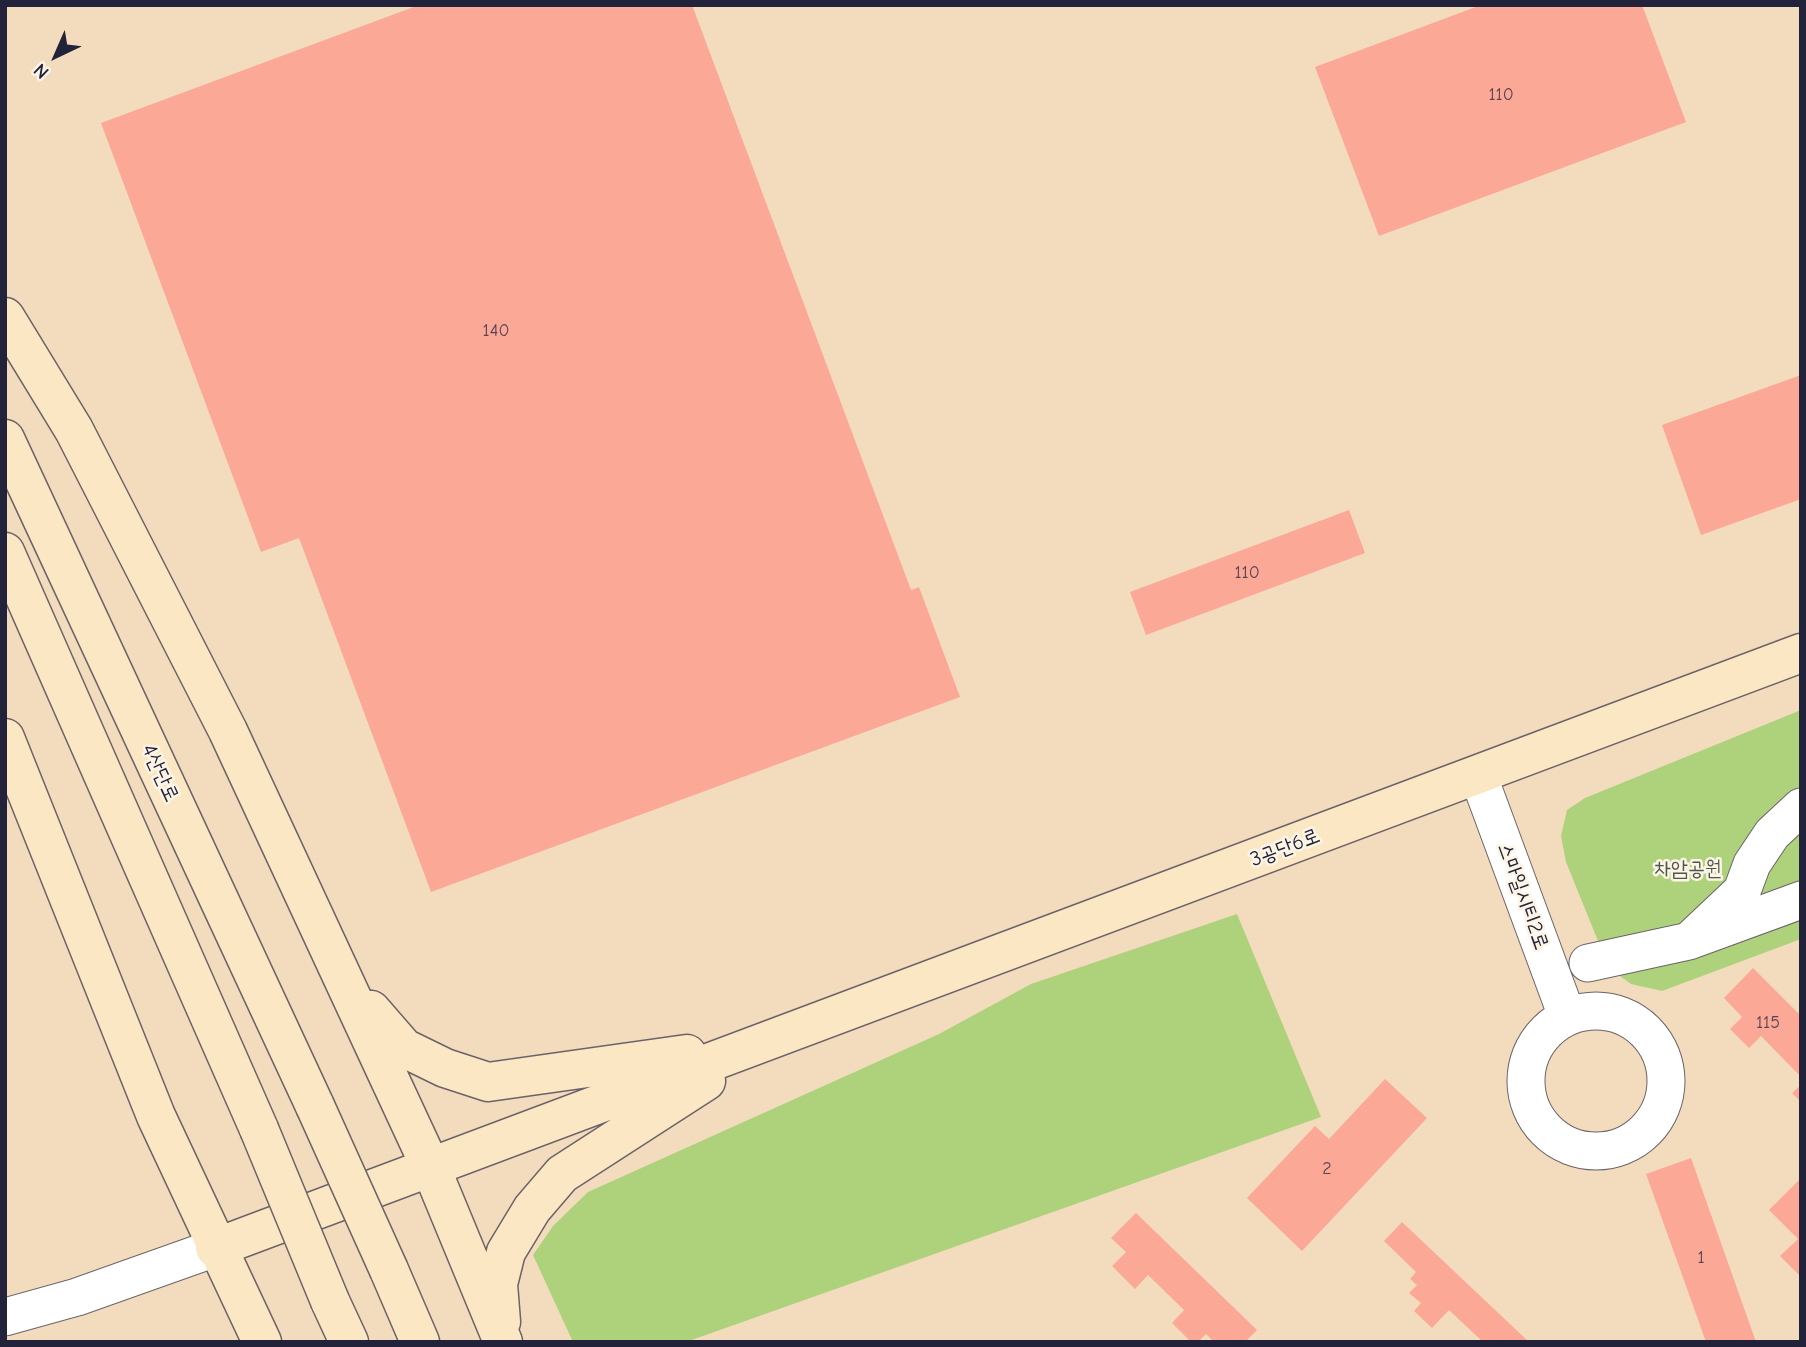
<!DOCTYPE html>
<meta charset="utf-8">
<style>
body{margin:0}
#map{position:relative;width:1806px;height:1347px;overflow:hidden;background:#f2dcbd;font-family:"Comic Neue",sans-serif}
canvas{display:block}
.frame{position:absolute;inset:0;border:7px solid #22223b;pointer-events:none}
.north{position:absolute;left:21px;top:21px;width:70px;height:70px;-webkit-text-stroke:5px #fcf5e5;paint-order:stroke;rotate:224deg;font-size:19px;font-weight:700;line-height:28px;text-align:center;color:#22223b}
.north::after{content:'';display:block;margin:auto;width:24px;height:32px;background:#22223b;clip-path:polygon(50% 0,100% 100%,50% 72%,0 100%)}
</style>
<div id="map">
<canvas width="1806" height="1347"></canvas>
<div class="frame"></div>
<div class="north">N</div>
</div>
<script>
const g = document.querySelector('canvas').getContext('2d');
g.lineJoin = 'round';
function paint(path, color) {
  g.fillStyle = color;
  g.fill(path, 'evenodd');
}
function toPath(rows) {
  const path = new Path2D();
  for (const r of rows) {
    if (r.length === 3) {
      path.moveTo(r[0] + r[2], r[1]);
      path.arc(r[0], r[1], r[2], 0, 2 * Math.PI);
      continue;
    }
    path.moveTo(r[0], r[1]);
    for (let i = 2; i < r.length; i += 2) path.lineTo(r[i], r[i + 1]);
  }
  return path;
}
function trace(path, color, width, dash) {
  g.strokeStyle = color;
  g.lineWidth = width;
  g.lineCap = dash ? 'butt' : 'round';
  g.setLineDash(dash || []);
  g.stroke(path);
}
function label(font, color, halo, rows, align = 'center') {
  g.font = font + ' "Comic Neue","Poor Story",sans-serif';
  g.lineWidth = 5;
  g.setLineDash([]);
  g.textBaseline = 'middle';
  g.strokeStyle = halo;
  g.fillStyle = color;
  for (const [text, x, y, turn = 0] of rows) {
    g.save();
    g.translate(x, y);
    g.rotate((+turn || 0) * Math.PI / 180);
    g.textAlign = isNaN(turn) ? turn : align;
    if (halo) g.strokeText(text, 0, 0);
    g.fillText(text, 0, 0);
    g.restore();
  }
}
paint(toPath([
 [1801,710,1801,939,1662,991,1631,984,1609,968,1566,862,1561,836,1567,810,1585,798],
 [1237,914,1321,1117,686,1342,573,1342,533,1255,553,1226,588,1192,939,1034,1031,984]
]), '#aed27b');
paint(toPath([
 [419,5,692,5,911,590,919,587,960,697,431,892,299,538,261,552,101,123],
 [1481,5,1642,5,1686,122,1379,236,1315,67],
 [1801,375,1801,499,1701,535,1662,425],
 [1349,510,1365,553,1146,635,1130,592],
 [1753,968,1801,1016,1801,1077,1761,1036,1749,1048,1730,1029,1742,1017,1724,998],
 [1385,1079,1427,1118,1302,1251,1247,1198,1315,1126,1329,1139],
 [1801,1085,1801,1102,1792,1093],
 [1691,1158,1756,1342,1706,1342,1646,1174],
 [1799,1180,1801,1182,1801,1277,1780,1256,1798,1239,1769,1210],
 [1136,1213,1257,1330,1245,1342,1214,1342,1206,1334,1198,1342,1191,1342,1172,1323,1184,1310,1148,1275,1135,1289,1112,1266,1126,1252,1111,1238],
 [1402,1222,1529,1342,1483,1342,1449,1310,1432,1328,1414,1311,1421,1303,1409,1293,1417,1285,1410,1279,1416,1272,1384,1241]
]), '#fba896');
const street = toPath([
 [1478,775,1567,1016],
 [1801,807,1772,834,1752,864,1742,891,1689,941,1801,900],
 [1588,963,1689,941],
 [1596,1081,70],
 [5,1317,77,1297,215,1248]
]);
const secondary = toPath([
 [5,317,74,430,228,731,431,1168,503,1342],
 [5,439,315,1106],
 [5,552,259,1129],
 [5,738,156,1116,262,1342],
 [371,1010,404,1048,445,1068,488,1082,687,1054],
 [215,1248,1801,653],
 [389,1270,420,1342],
 [330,1301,349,1342],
 [501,1322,498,1284,506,1252,532,1209,562,1174,706,1081]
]);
trace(street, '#6b6368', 39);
trace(secondary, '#6b6368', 41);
trace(street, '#fff', 37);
trace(secondary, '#fbe7c3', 38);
const secondaryBridge = toPath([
 [315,1106,389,1270],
 [259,1129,330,1301]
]);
trace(secondaryBridge, '#6b6368', 41, []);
trace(secondaryBridge, '#fbe7c3', 38);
label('18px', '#584452', null, [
 ["110",1501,95],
 ["140",496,331],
 ["110",1247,573],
 ["115",1768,1023],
 ["2",1327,1169],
 ["1",1701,1258]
]);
label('21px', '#22223b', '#fcf5e5', [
 ["4산단로",160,773,65],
 ["3공단6로",1285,848,-21],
 ["스마일시티2로",1523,896,70]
]);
label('21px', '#4c574e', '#fcf5e5', [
 ["차암공원",1688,869]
]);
</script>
